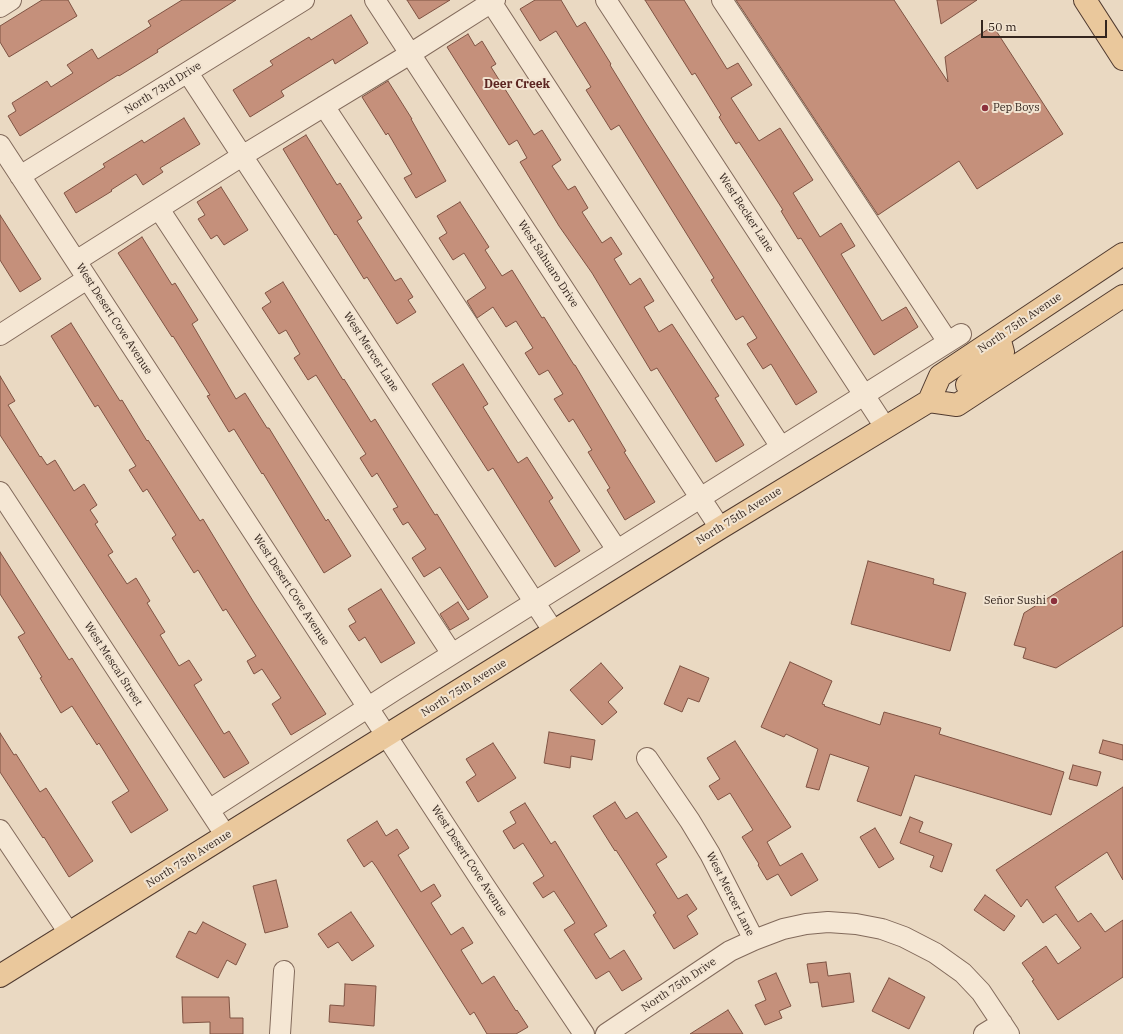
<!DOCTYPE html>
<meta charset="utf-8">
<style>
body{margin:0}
#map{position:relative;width:1123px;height:1034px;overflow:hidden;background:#ead9c2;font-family:"IBM Plex Serif",serif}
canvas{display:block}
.scale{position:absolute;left:981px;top:20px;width:126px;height:18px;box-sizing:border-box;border:2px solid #33251e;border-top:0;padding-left:5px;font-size:12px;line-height:14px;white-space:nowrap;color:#33251e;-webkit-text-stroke:3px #f2e4d1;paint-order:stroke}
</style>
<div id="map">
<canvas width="1123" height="1034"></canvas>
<div class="scale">50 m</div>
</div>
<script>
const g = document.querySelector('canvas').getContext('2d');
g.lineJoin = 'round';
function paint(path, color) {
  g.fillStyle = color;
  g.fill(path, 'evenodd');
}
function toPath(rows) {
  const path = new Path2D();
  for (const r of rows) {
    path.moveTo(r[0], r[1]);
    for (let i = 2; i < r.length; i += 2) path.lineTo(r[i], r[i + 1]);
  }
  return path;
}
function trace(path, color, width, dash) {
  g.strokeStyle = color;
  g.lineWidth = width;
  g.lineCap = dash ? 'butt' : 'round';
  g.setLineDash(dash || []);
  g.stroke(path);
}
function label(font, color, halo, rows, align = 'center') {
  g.font = font + ' "IBM Plex Serif",serif';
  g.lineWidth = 4;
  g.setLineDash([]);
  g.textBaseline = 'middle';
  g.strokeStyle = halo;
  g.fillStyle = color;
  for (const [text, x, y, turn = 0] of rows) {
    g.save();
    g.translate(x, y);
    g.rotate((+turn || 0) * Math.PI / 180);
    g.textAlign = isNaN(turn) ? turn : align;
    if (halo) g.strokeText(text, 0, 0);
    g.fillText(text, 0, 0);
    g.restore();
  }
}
const building = toPath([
 [42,0,68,0,77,16,9,57,0,42,0,26,42,0],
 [182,0,236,0,157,50,158,52,119,76,118,75,20,136,8,116,16,111,12,103,47,81,51,87,73,73,67,65,92,49,98,59,151,26,148,21,182,0],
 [407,0,450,0,419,19,407,0],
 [535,0,561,0,577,27,585,22,611,64,610,65,645,122,817,392,796,405,771,364,763,369,747,344,757,338,743,316,736,320,711,280,714,278,619,125,611,130,586,90,591,87,556,31,540,41,520,9,535,0],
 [645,0,684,0,727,69,738,63,752,85,731,98,759,141,780,128,813,180,793,193,820,237,841,223,855,246,841,254,882,321,906,307,918,327,874,355,801,238,798,239,781,211,783,210,758,171,739,142,736,144,719,117,721,115,695,73,692,75,645,0],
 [736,0,894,0,948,82,945,57,993,26,1063,134,977,189,959,161,878,215,736,0],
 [937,0,977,0,941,24,937,0],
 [351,15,368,43,335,64,333,59,281,91,284,96,250,117,233,90,273,65,270,61,309,37,311,40,351,15],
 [468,34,475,46,482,41,496,64,491,67,534,135,542,130,561,160,552,166,568,190,575,186,588,208,582,212,602,243,611,237,622,254,614,259,630,285,640,278,654,301,644,307,659,332,672,324,719,396,715,398,744,445,716,462,657,368,651,371,592,273,559,226,520,162,527,158,517,140,509,145,447,47,468,34],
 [388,81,412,119,411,119,446,181,416,198,404,178,412,174,388,133,386,135,362,97,388,81],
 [184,118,200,144,160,168,163,172,143,185,136,174,111,190,112,191,76,213,64,193,105,167,103,164,142,140,144,143,184,118],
 [306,135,337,185,340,183,362,218,357,221,395,281,401,278,413,297,408,300,416,312,397,324,367,277,364,279,336,234,335,235,283,149,306,135],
 [221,187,248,230,224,245,217,235,211,239,198,219,205,215,197,202,221,187],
 [460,202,489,247,485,250,502,276,512,270,542,318,544,317,574,365,575,365,626,451,624,452,655,502,625,520,607,490,610,488,588,452,592,450,573,419,569,422,554,399,563,394,548,370,539,375,525,353,533,348,516,321,506,327,493,307,477,318,467,301,486,288,464,253,453,260,439,238,447,233,437,216,460,202],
 [0,215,41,279,20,292,0,260,0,215],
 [142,237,172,285,175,283,198,320,192,324,236,399,245,393,267,428,269,428,326,521,328,519,351,556,324,573,263,473,262,474,234,429,229,432,207,396,210,395,173,336,172,337,118,253,142,237],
 [283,282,343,380,344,379,371,422,375,419,435,515,437,514,488,597,468,610,440,567,424,577,412,558,426,549,408,522,403,525,393,509,398,507,377,473,372,477,360,458,366,454,316,375,308,380,294,358,300,354,286,330,279,334,262,308,271,302,265,293,283,282],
 [71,323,120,401,122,400,147,441,148,440,200,521,203,519,253,601,326,714,291,735,272,704,281,698,262,669,254,674,247,661,256,656,226,609,223,611,198,570,194,573,172,538,176,535,147,489,143,492,129,470,136,466,98,405,95,407,51,336,71,323],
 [463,364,488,404,483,407,518,463,527,457,553,498,549,501,580,551,555,567,493,468,488,471,432,384,463,364],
 [0,376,15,401,8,405,40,457,41,456,47,465,55,460,74,491,84,484,97,505,90,510,98,522,95,524,113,552,108,555,127,584,136,578,150,601,147,603,165,632,160,635,179,666,189,660,202,680,194,685,224,734,229,731,249,763,224,778,0,435,0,376],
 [1123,551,1123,626,1056,668,1023,658,1026,648,1014,645,1024,613,1123,551],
 [0,552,69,660,72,658,168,810,131,833,112,802,129,791,99,743,97,745,72,706,61,713,40,678,42,677,18,637,25,633,0,594,0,552],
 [868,561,934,579,933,584,966,593,950,651,851,624,868,561],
 [381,589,415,643,381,663,365,637,359,641,349,626,356,622,348,609,381,589],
 [458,602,469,619,450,630,440,614,458,602],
 [790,662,832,681,822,704,825,705,824,706,880,725,884,712,941,728,939,734,1064,772,1051,815,915,775,901,816,857,801,869,767,830,754,819,790,806,787,818,749,786,734,784,737,761,727,790,662],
 [601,663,623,688,608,702,617,712,602,725,570,690,601,663],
 [680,666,709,678,699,702,688,698,682,712,664,704,680,666],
 [549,732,595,740,592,760,571,756,570,768,544,763,549,732],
 [0,733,14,755,16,754,40,792,46,788,93,861,69,877,44,837,43,838,0,772,0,733],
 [1103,740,1123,745,1123,760,1099,753,1103,740],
 [735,741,791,827,767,842,780,866,802,853,818,880,791,896,778,874,767,880,758,865,759,864,742,837,753,830,730,793,718,800,709,786,720,779,707,758,735,741],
 [493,743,516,778,478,802,466,782,476,775,466,759,493,743],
 [1073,765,1101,772,1097,786,1069,779,1073,765],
 [1123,787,1123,880,1107,852,1055,887,1078,922,1091,913,1105,932,1123,920,1123,977,1058,1020,1032,981,1034,980,1022,963,1046,946,1058,964,1081,948,1056,914,1043,923,1027,899,1021,907,996,870,1123,787],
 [615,802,626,819,637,812,667,857,656,864,678,899,687,894,697,909,687,916,698,934,674,949,653,915,656,913,616,850,615,851,593,816,615,802],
 [525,803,551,844,555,841,607,926,594,934,610,959,624,950,642,979,622,991,609,971,596,979,564,930,575,923,554,891,543,898,533,883,544,876,523,843,514,849,503,831,516,823,510,812,525,803],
 [910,817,923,822,919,832,952,844,942,872,930,867,934,856,900,843,910,817],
 [377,821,386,836,397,829,409,848,398,855,421,892,434,884,441,896,431,903,451,935,463,927,473,943,461,950,482,984,494,976,516,1011,517,1010,528,1027,516,1034,487,1034,474,1012,470,1015,377,868,372,861,364,867,347,840,377,821],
 [875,828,894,859,879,868,860,837,875,828],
 [276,880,288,927,265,933,253,886,276,880],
 [985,895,1015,916,1004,931,974,910,985,895],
 [351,912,374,946,352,961,338,942,328,948,318,934,351,912],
 [203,922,246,944,236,965,227,960,218,978,176,957,189,931,196,934,203,922],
 [826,962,828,976,850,973,854,1002,822,1007,818,982,810,983,807,964,826,962],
 [776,973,791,1006,779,1011,782,1018,765,1025,755,1005,766,1000,758,981,776,973],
 [889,978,925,997,909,1029,872,1011,889,978],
 [345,984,376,986,374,1026,329,1022,330,1005,344,1006,345,984],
 [182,997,229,997,230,1018,243,1018,243,1034,210,1034,210,1022,183,1023,182,997],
 [728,1010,743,1034,690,1034,728,1010]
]);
paint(building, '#c5907b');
trace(building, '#7f5343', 1);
const minor = toPath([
 [375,0,720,528],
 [606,0,885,427],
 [722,0,948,342],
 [491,2,781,447],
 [0,7,11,0],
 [188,73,554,632],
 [324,106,617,550],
 [0,145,484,885,584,1034],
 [20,176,304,0],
 [159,209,452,654],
 [76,261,242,156,410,54,495,0],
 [0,335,87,279],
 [0,492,226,836],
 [647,758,690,821,710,854,754,940],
 [209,810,395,690,961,334],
 [0,830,69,933],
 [280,1034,284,971],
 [606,1034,730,951,754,940,783,929,806,924,828,922,856,924,882,929,904,937,935,953,963,973,981,992,1009,1034],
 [984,1034,1002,1023]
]);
const major = toPath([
 [1085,0,1123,59],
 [967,385,999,357,1003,352,999,337],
 [929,401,957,405,1123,296],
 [0,976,720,528,929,401,940,376,1123,254]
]);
trace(minor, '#826a5b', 22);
trace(major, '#503a2f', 24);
trace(minor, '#f5e7d4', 20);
trace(major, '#eac89c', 22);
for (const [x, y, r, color] of [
 [985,108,4,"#8c303c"],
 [1054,601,4,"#8c303c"]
]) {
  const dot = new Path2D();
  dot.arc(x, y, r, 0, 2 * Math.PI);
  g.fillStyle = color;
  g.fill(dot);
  trace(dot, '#f2e4d1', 1.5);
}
label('11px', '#33251e', '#f2e4d1', [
 ["North 73rd Drive",163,88,-32],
 ["West Becker Lane",746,213,57],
 ["West Sahuaro Drive",548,264,57],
 ["West Desert Cove Avenue",114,319,57],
 ["North 75th Avenue",1020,323,-34],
 ["West Mercer Lane",371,352,57],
 ["North 75th Avenue",739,516,-32],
 ["West Desert Cove Avenue",291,590,57],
 ["West Mescal Street",113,664,57],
 ["North 75th Avenue",464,688,-32],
 ["North 75th Avenue",189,859,-32],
 ["West Desert Cove Avenue",469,861,57],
 ["West Mercer Lane",730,894,63],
 ["North 75th Drive",679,985,-34]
]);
label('11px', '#33251e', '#f2e4d1', [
 ["Pep Boys",993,108],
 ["Señor Sushi",1046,601,"right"]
], 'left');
label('bold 12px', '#5c2521', '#f2e4d1', [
 ["Deer Creek",517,85]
]);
</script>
